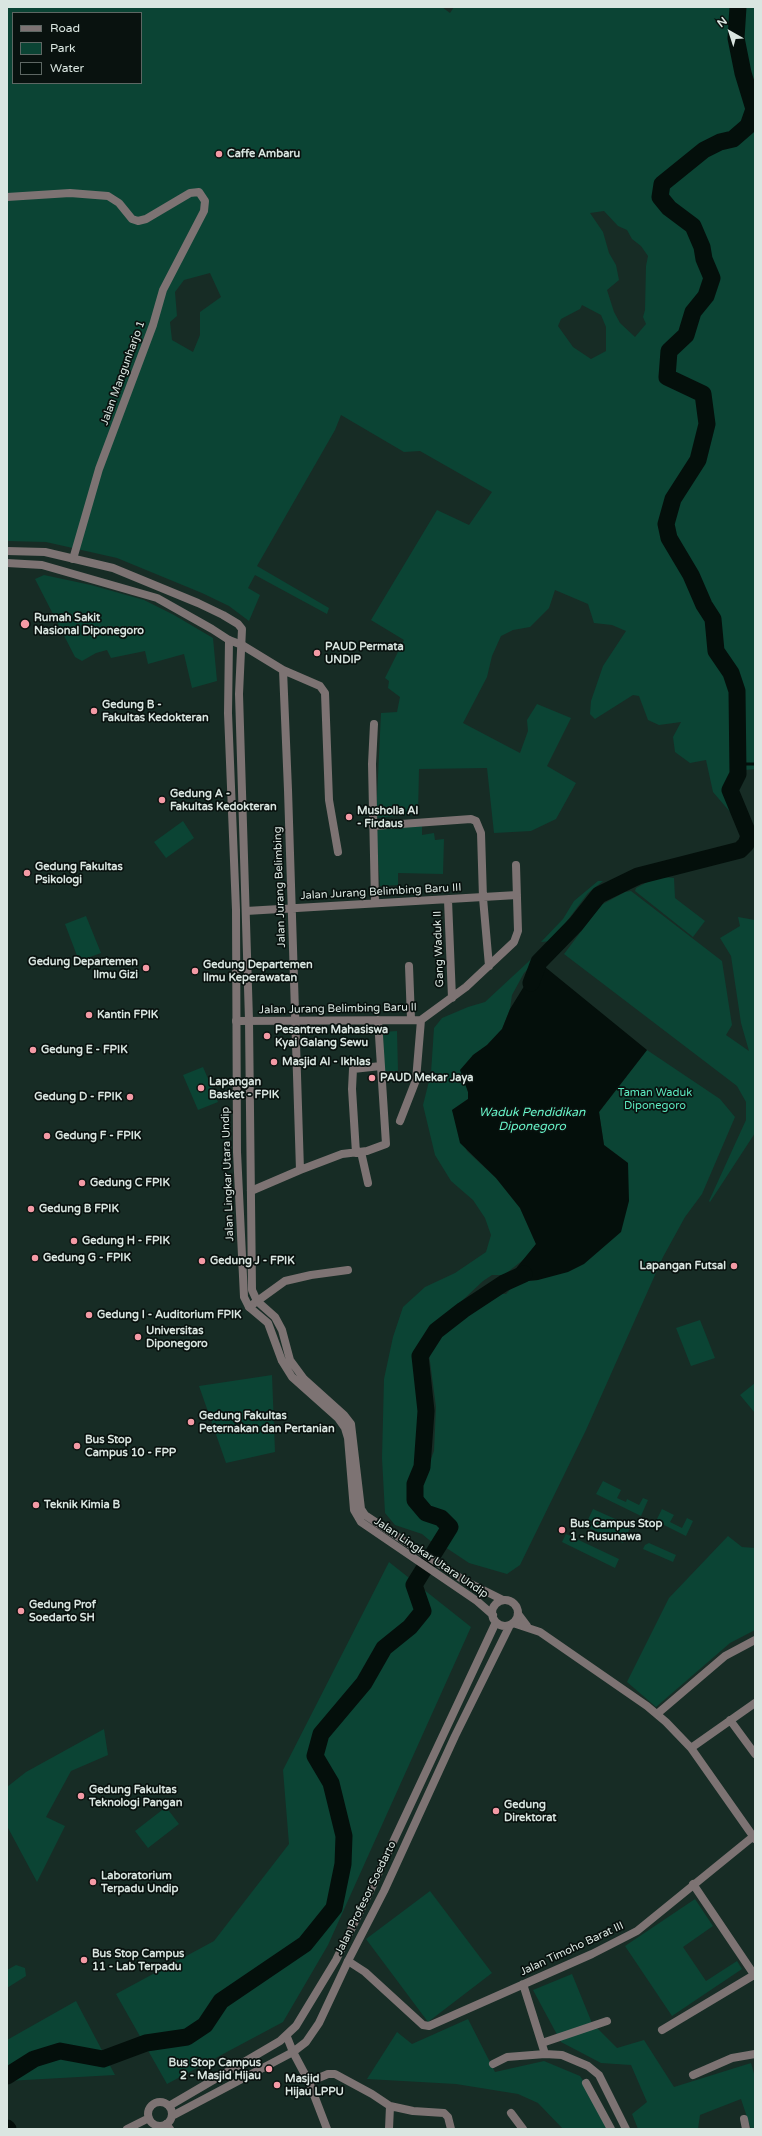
<!DOCTYPE html>
<style>
body{margin:0}
#map{position:relative;width:762px;height:2136px;overflow:hidden;background:#172c25;font-family:"Varela Round",sans-serif}
canvas{display:block}
.frame{position:absolute;inset:0;border:8px solid #dae6e1;pointer-events:none}
.legend{position:absolute;left:12px;top:12px;width:130px;height:72px;box-sizing:border-box;background:#09120f;border:1px solid #5d6763;margin:0;padding:5px 7px;list-style:none;font-size:12px;color:#dae6e1}
.legend li{display:flex;align-items:center;gap:8px;height:20px}
.legend b{width:20px;border:1px solid #5d6763}
.north{position:absolute;left:710px;top:12px;width:40px;height:40px;-webkit-text-stroke:3px #09120f;paint-order:stroke;rotate:321deg;font-size:11px;font-weight:700;line-height:16px;text-align:center;color:#dae6e1}
.north::after{content:'';display:block;margin:auto;width:14px;height:18px;background:#dae6e1;clip-path:polygon(50% 0,100% 100%,50% 72%,0 100%)}
</style>
<div id="map">
<canvas width="762" height="2136"></canvas>
<div class="frame"></div>
<ul class="legend">
<li><b style="height:5px;background:#7d7373"></b>Road</li>
<li><b style="height:11px;background:#0b4434"></b>Park</li>
<li><b style="height:11px;background:#040f0b"></b>Water</li>
</ul>
<div class="north">N</div>
</div>
<script>
const g = document.querySelector('canvas').getContext('2d');
g.lineJoin = 'round';
function paint(path, color) {
  g.fillStyle = color;
  g.fill(path, 'evenodd');
}
function toPath(rows) {
  const path = new Path2D();
  for (const r of rows) {
    if (r.length === 3) {
      path.moveTo(r[0] + r[2], r[1]);
      path.arc(r[0], r[1], r[2], 0, 2 * Math.PI);
      continue;
    }
    path.moveTo(r[0], r[1]);
    for (let i = 2; i < r.length; i += 2) path.lineTo(r[i], r[i + 1]);
  }
  return path;
}
function trace(path, color, width, dash) {
  g.strokeStyle = color;
  g.lineWidth = width;
  g.lineCap = dash ? 'butt' : 'round';
  g.setLineDash(dash || []);
  g.stroke(path);
}
function label(font, color, halo, rows, align = 'center') {
  g.font = font + ' "Varela Round",sans-serif';
  g.lineWidth = 3.5;
  g.setLineDash([]);
  g.textBaseline = 'middle';
  g.strokeStyle = halo;
  g.fillStyle = color;
  for (const [text, x, y, turn = 0] of rows) {
    g.save();
    g.translate(x, y);
    g.rotate((+turn || 0) * Math.PI / 180);
    g.textAlign = isNaN(turn) ? turn : align;
    if (halo) g.strokeText(text, 0, 0);
    g.fillText(text, 0, 0);
    g.restore();
  }
}
paint(toPath([
 [7,7,442,7,450,13,454,7,755,7,755,769,745,770,734,790,740,802,731,813,713,792,706,760,690,763,675,752,673,737,681,722,659,725,648,720,639,696,633,695,595,719,590,714,591,701,603,666,626,631,612,625,594,623,588,604,555,590,549,608,530,627,513,630,501,636,492,656,487,677,463,723,520,753,528,731,527,720,537,704,571,718,547,766,576,783,556,819,531,831,494,833,487,768,419,769,418,814,376,818,381,713,397,712,400,697,388,688,389,681,385,678,404,640,371,620,437,510,469,525,492,492,420,451,404,452,341,415,335,430,257,566,329,608,327,614,255,575,248,588,260,595,249,621,229,606,202,593,117,558,46,542,7,541],
 [13,13,141,13,141,83,13,83],
 [604,211,618,226,627,230,632,239,641,246,648,256,646,266,645,310,643,317,646,324,635,337,620,323,614,312,607,290,619,280,616,265,609,253,603,232,590,213],
 [210,273,221,297,200,312,200,335,193,352,172,340,170,322,177,316,175,292,184,280],
 [582,305,601,315,606,327,606,351,591,359,573,347,558,326,561,319,580,309],
 [44,575,91,585,144,600,174,615,213,638,217,681,192,688,184,654,148,664,145,651,111,658,107,650,96,653,82,661,75,657,35,579],
 [183,821,194,838,166,858,154,842],
 [422,826,422,835,434,833,435,840,444,839,443,874,398,873,398,885,380,886,376,832,381,828],
 [664,877,674,878,675,898,705,921,693,937,635,891,636,888,653,879],
 [598,881,603,881,588,893,552,941,541,942,563,919,574,901],
 [631,891,722,961,732,1025,726,1035,749,1051,741,1023,731,956,720,938,740,926,738,917,755,920,755,1133,710,1202,709,1201,746,1120,746,1102,737,1086,564,954,601,905,625,892],
 [86,916,101,953,79,961,65,924],
 [541,950,544,953,524,973,512,995,510,1009,502,1029,487,1045,473,1055,462,1077,466,1083,468,1092,468,1099,452,1110,467,1151,496,1178,520,1208,536,1244,528,1256,504,1275,492,1275,483,1281,432,1329,413,1356,421,1409,416,1463,410,1482,411,1500,428,1519,443,1526,434,1544,422,1534,395,1525,385,1513,382,1458,384,1379,393,1337,403,1307,425,1287,455,1273,486,1252,491,1235,485,1218,473,1200,451,1181,435,1155,423,1105,431,1073,434,1028,442,1018,468,1007,485,1002],
 [397,1031,398,1071,384,1071,383,1032],
 [647,1050,720,1099,735,1117,702,1194,685,1217,663,1257,586,1430,520,1565,507,1574,469,1563,445,1547,456,1526,442,1513,427,1507,420,1488,434,1451,436,1407,429,1354,435,1340,468,1311,496,1294,506,1294,517,1282,538,1280,628,1163,604,1145,599,1112],
 [203,1067,218,1102,198,1110,183,1075],
 [700,1320,715,1358,691,1366,676,1328],
 [272,1375,275,1452,226,1463,199,1386],
 [755,1383,755,1413,740,1395],
 [603,1481,621,1490,617,1498,626,1502,627,1499,639,1505,643,1498,648,1500,641,1516,596,1494],
 [593,1509,631,1526,623,1543,585,1526],
 [662,1509,674,1515,670,1522,682,1528,687,1518,693,1521,686,1536,656,1521],
 [566,1534,619,1559,615,1568,562,1542],
 [728,1536,742,1547,755,1548,755,1630,730,1643,656,1707,627,1682,669,1598],
 [649,1543,676,1555,673,1562,643,1549,645,1545],
 [389,1562,471,1627,328,1945,283,2022,167,2084,116,1994,214,1941,289,1844,283,1770],
 [104,1729,108,1755,71,1771,46,1817,65,1826,37,1882,7,1826,7,1787,26,1772],
 [166,1807,179,1824,148,1848,135,1831],
 [430,1891,492,1973,428,2022,366,1939],
 [695,1899,713,1926,683,1947,706,1981,737,1961,742,1969,672,2016,625,1946],
 [16,1965,25,1968,26,1976,7,1988,7,1970],
 [572,1974,592,2023,617,2048,644,2040,674,2087,751,2063,755,2077,755,2129,751,2129,741,2099,700,2115,698,2129,638,2129,632,2114,647,2102,631,2065,601,2063,561,2042,533,1990],
 [76,2001,115,2075,7,2081,7,2040],
 [468,2019,495,2072,544,2061,580,2076,615,2129,563,2129,538,2103,518,2094,456,2084,367,2079,397,2032,412,2044]
]), '#0b4434');
paint(toPath([
 [539,962,647,1050,599,1112,604,1145,628,1163,629,1201,621,1232,584,1264,568,1272,538,1280,504,1283,536,1244,520,1208,496,1178,460,1143,452,1110,468,1099,468,1092,460,1070,473,1055,487,1045,502,1029,510,1009]
]), '#040f0b');
trace(toPath([
 [738,764,755,764]
]), '#040f0b', 3);
trace(toPath([
 [531,983,539,962,576,924,599,895,638,876,740,850,746,844,749,836,730,790,738,774,737,691,731,673,716,651,713,619,704,605,691,575,669,538,666,524,673,499,698,460,707,424,703,394,667,377,669,351,686,335,693,312,706,296,712,278,704,259,702,247,693,226,669,208,660,197,662,184,704,150,720,142,733,139,748,126,754,109,743,73,736,38,738,7],
 [7,2076,34,2059,60,2051,103,2059,146,2043,187,2037,205,2025,221,2001,305,1944,334,1908,343,1864,344,1836,331,1783,315,1756,321,1734,364,1683,384,1648,410,1627,423,1611,414,1585,450,1527,441,1518,426,1513,415,1500,415,1484,422,1467,426,1411,420,1356,436,1331,463,1310,504,1283,524,1274],
 [7,2128,8,2129]
]), '#040f0b', 17);
trace(toPath([
 [7,197,70,193,108,196,119,203,132,219,138,221,146,219,190,193,199,192,205,201,204,211,163,290,153,325,99,469,73,559],
 [229,640,242,645,283,670,288,790,300,1170,251,1191],
 [283,670,320,686,325,693,329,800,338,852],
 [374,724,372,764,375,902],
 [373,826,471,819,476,821,481,833,483,898,489,966],
 [448,900,452,998],
 [246,911,517,895],
 [409,966,411,1019],
 [236,1021,421,1020,466,987,514,942,518,931,516,865],
 [400,1121,416,1080,421,1020],
 [361,1152,368,1183],
 [356,1153,352,1089,353,1069,381,1066],
 [300,1170,342,1154,367,1151,386,1144,378,1020],
 [249,1307,285,1281,311,1275,348,1270],
 [518,1614,527,1626],
 [513,1623,540,1632,647,1706,666,1722,691,1748,755,1839],
 [657,1714,725,1656,755,1640],
 [730,1720,755,1754],
 [691,1748,755,1703],
 [693,1884,755,1976],
 [348,1961,365,1972,423,2025,429,2026,592,1954,637,1931,755,1835],
 [523,1984,545,2054],
 [662,2030,754,1975],
 [542,2043,607,2021],
 [293,2052,309,2082,327,2129],
 [493,2064,507,2057,545,2054,562,2055,588,2066,599,2075,626,2129],
 [693,2075,732,2058,755,2054],
 [309,2082,328,2074,335,2074,372,2094,390,2106,389,2129],
 [586,2083,611,2129],
 [390,2106,413,2111,444,2113,448,2117,451,2129],
 [511,2113,523,2129],
 [744,2119,746,2129],
 [166,2124,170,2129]
]), '#7d7373', 8);
trace(toPath([
 [7,551,45,552,113,568,198,603,223,615,238,624,242,629,239,694,249,1020,252,1290,257,1301,275,1317,282,1330,290,1360,304,1379,344,1415,351,1424,361,1509,365,1515,465,1581,503,1600],
 [7,563,42,565,157,598,212,629,229,640,228,713,236,910,237,1152,244,1297,249,1307,268,1323,282,1361,292,1377,338,1418,345,1428,348,1438,354,1510,361,1522,477,1601,493,1615],
 [505,1613,13],
 [287,2037,293,2052],
 [160,2114,12],
 [169,2106,280,2041,296,2026,336,1960,372,1887,496,1622],
 [172,2116,293,2052,306,2042,319,2023,348,1961,384,1891,455,1736,510,1625],
 [127,2129,149,2118]
]), '#7d7373', 8);
for (const [x, y, r, color] of [
 [219,154,4,"#f49aa5"],
 [25,624,5,"#f49aa5"],
 [317,653,4,"#f49aa5"],
 [94,711,4,"#f49aa5"],
 [162,800,4,"#f49aa5"],
 [349,817,4,"#f49aa5"],
 [27,873,4,"#f49aa5"],
 [146,968,4,"#f49aa5"],
 [195,971,4,"#f49aa5"],
 [89,1015,4,"#f49aa5"],
 [267,1036,4,"#f49aa5"],
 [33,1050,4,"#f49aa5"],
 [274,1062,4,"#f49aa5"],
 [372,1078,4,"#f49aa5"],
 [201,1088,4,"#f49aa5"],
 [130,1097,4,"#f49aa5"],
 [47,1136,4,"#f49aa5"],
 [82,1183,4,"#f49aa5"],
 [31,1209,4,"#f49aa5"],
 [74,1241,4,"#f49aa5"],
 [35,1258,4,"#f49aa5"],
 [202,1261,4,"#f49aa5"],
 [734,1266,4,"#f49aa5"],
 [89,1315,4,"#f49aa5"],
 [138,1337,4,"#f49aa5"],
 [191,1422,4,"#f49aa5"],
 [77,1446,4,"#f49aa5"],
 [36,1505,4,"#f49aa5"],
 [562,1530,4,"#f49aa5"],
 [21,1611,4,"#f49aa5"],
 [81,1796,4,"#f49aa5"],
 [496,1811,4,"#f49aa5"],
 [93,1882,4,"#f49aa5"],
 [84,1960,4,"#f49aa5"],
 [269,2069,4,"#f49aa5"],
 [277,2085,4,"#f49aa5"]
]) {
  const dot = new Path2D();
  dot.arc(x, y, r, 0, 2 * Math.PI);
  g.fillStyle = color;
  g.fill(dot);
  trace(dot, '#09120f', 1.5);
}
label('bold 11px', '#dae6e1', '#09120f', [
 ["Caffe Ambaru",227,154],
 ["Rumah Sakit",34,618],
 ["Nasional Diponegoro",34,631],
 ["PAUD Permata",325,647],
 ["UNDIP",325,660],
 ["Gedung B -",102,705],
 ["Fakultas Kedokteran",102,718],
 ["Gedung A -",170,794],
 ["Fakultas Kedokteran",170,807],
 ["Musholla Al",357,811],
 ["- Firdaus",357,824],
 ["Gedung Fakultas",35,867],
 ["Psikologi",35,880],
 ["Gedung Departemen",138,962,"right"],
 ["Ilmu Gizi",138,975,"right"],
 ["Gedung Departemen",203,965],
 ["Ilmu Keperawatan",203,978],
 ["Kantin FPIK",97,1015],
 ["Pesantren Mahasiswa",275,1030],
 ["Kyai Galang Sewu",275,1043],
 ["Gedung E - FPIK",41,1050],
 ["Masjid Al - Ikhlas",282,1062],
 ["PAUD Mekar Jaya",380,1078],
 ["Lapangan",209,1082],
 ["Basket - FPIK",209,1095],
 ["Gedung D - FPIK",122,1097,"right"],
 ["Gedung F - FPIK",55,1136],
 ["Gedung C FPIK",90,1183],
 ["Gedung B FPIK",39,1209],
 ["Gedung H - FPIK",82,1241],
 ["Gedung G - FPIK",43,1258],
 ["Gedung J - FPIK",210,1261],
 ["Lapangan Futsal",726,1266,"right"],
 ["Gedung I - Auditorium FPIK",97,1315],
 ["Universitas",146,1331],
 ["Diponegoro",146,1344],
 ["Gedung Fakultas",199,1416],
 ["Peternakan dan Pertanian",199,1429],
 ["Bus Stop",85,1440],
 ["Campus 10 - FPP",85,1453],
 ["Teknik Kimia B",44,1505],
 ["Bus Campus Stop",570,1524],
 ["1 - Rusunawa",570,1537],
 ["Gedung Prof",29,1605],
 ["Soedarto SH",29,1618],
 ["Gedung Fakultas",89,1790],
 ["Teknologi Pangan",89,1803],
 ["Gedung",504,1805],
 ["Direktorat",504,1818],
 ["Laboratorium",101,1876],
 ["Terpadu Undip",101,1889],
 ["Bus Stop Campus",92,1954],
 ["11 - Lab Terpadu",92,1967],
 ["Bus Stop Campus",261,2063,"right"],
 ["2 - Masjid Hijau",261,2076,"right"],
 ["Masjid",285,2079],
 ["Hijau LPPU",285,2092]
], 'left');
label('11px', '#dae6e1', '#09120f', [
 ["Jalan Mangunharjo 1",123,373,-70],
 ["Jalan Jurang Belimbing",280,887,-92],
 ["Jalan Jurang Belimbing Baru III",381,892,-3],
 ["Gang Waduk II",439,949,-92],
 ["Jalan Jurang Belimbing Baru II",338,1009,-1],
 ["Jalan Lingkar Utara Undip",228,1174,-92],
 ["Jalan Lingkar Utara Undip",431,1558,34],
 ["Jalan Profesor Soedarto",366,1898,-64],
 ["Jalan Timoho Barat III",572,1949,-25]
]);
label('11px', '#5deac0', '#09120f', [
 ["Taman Waduk",655,1093],
 ["Diponegoro",655,1106]
]);
label('italic 12px', '#68f4c9', '#09120f', [
 ["Waduk Pendidikan",532,1113],
 ["Diponegoro",532,1127]
]);
</script>
